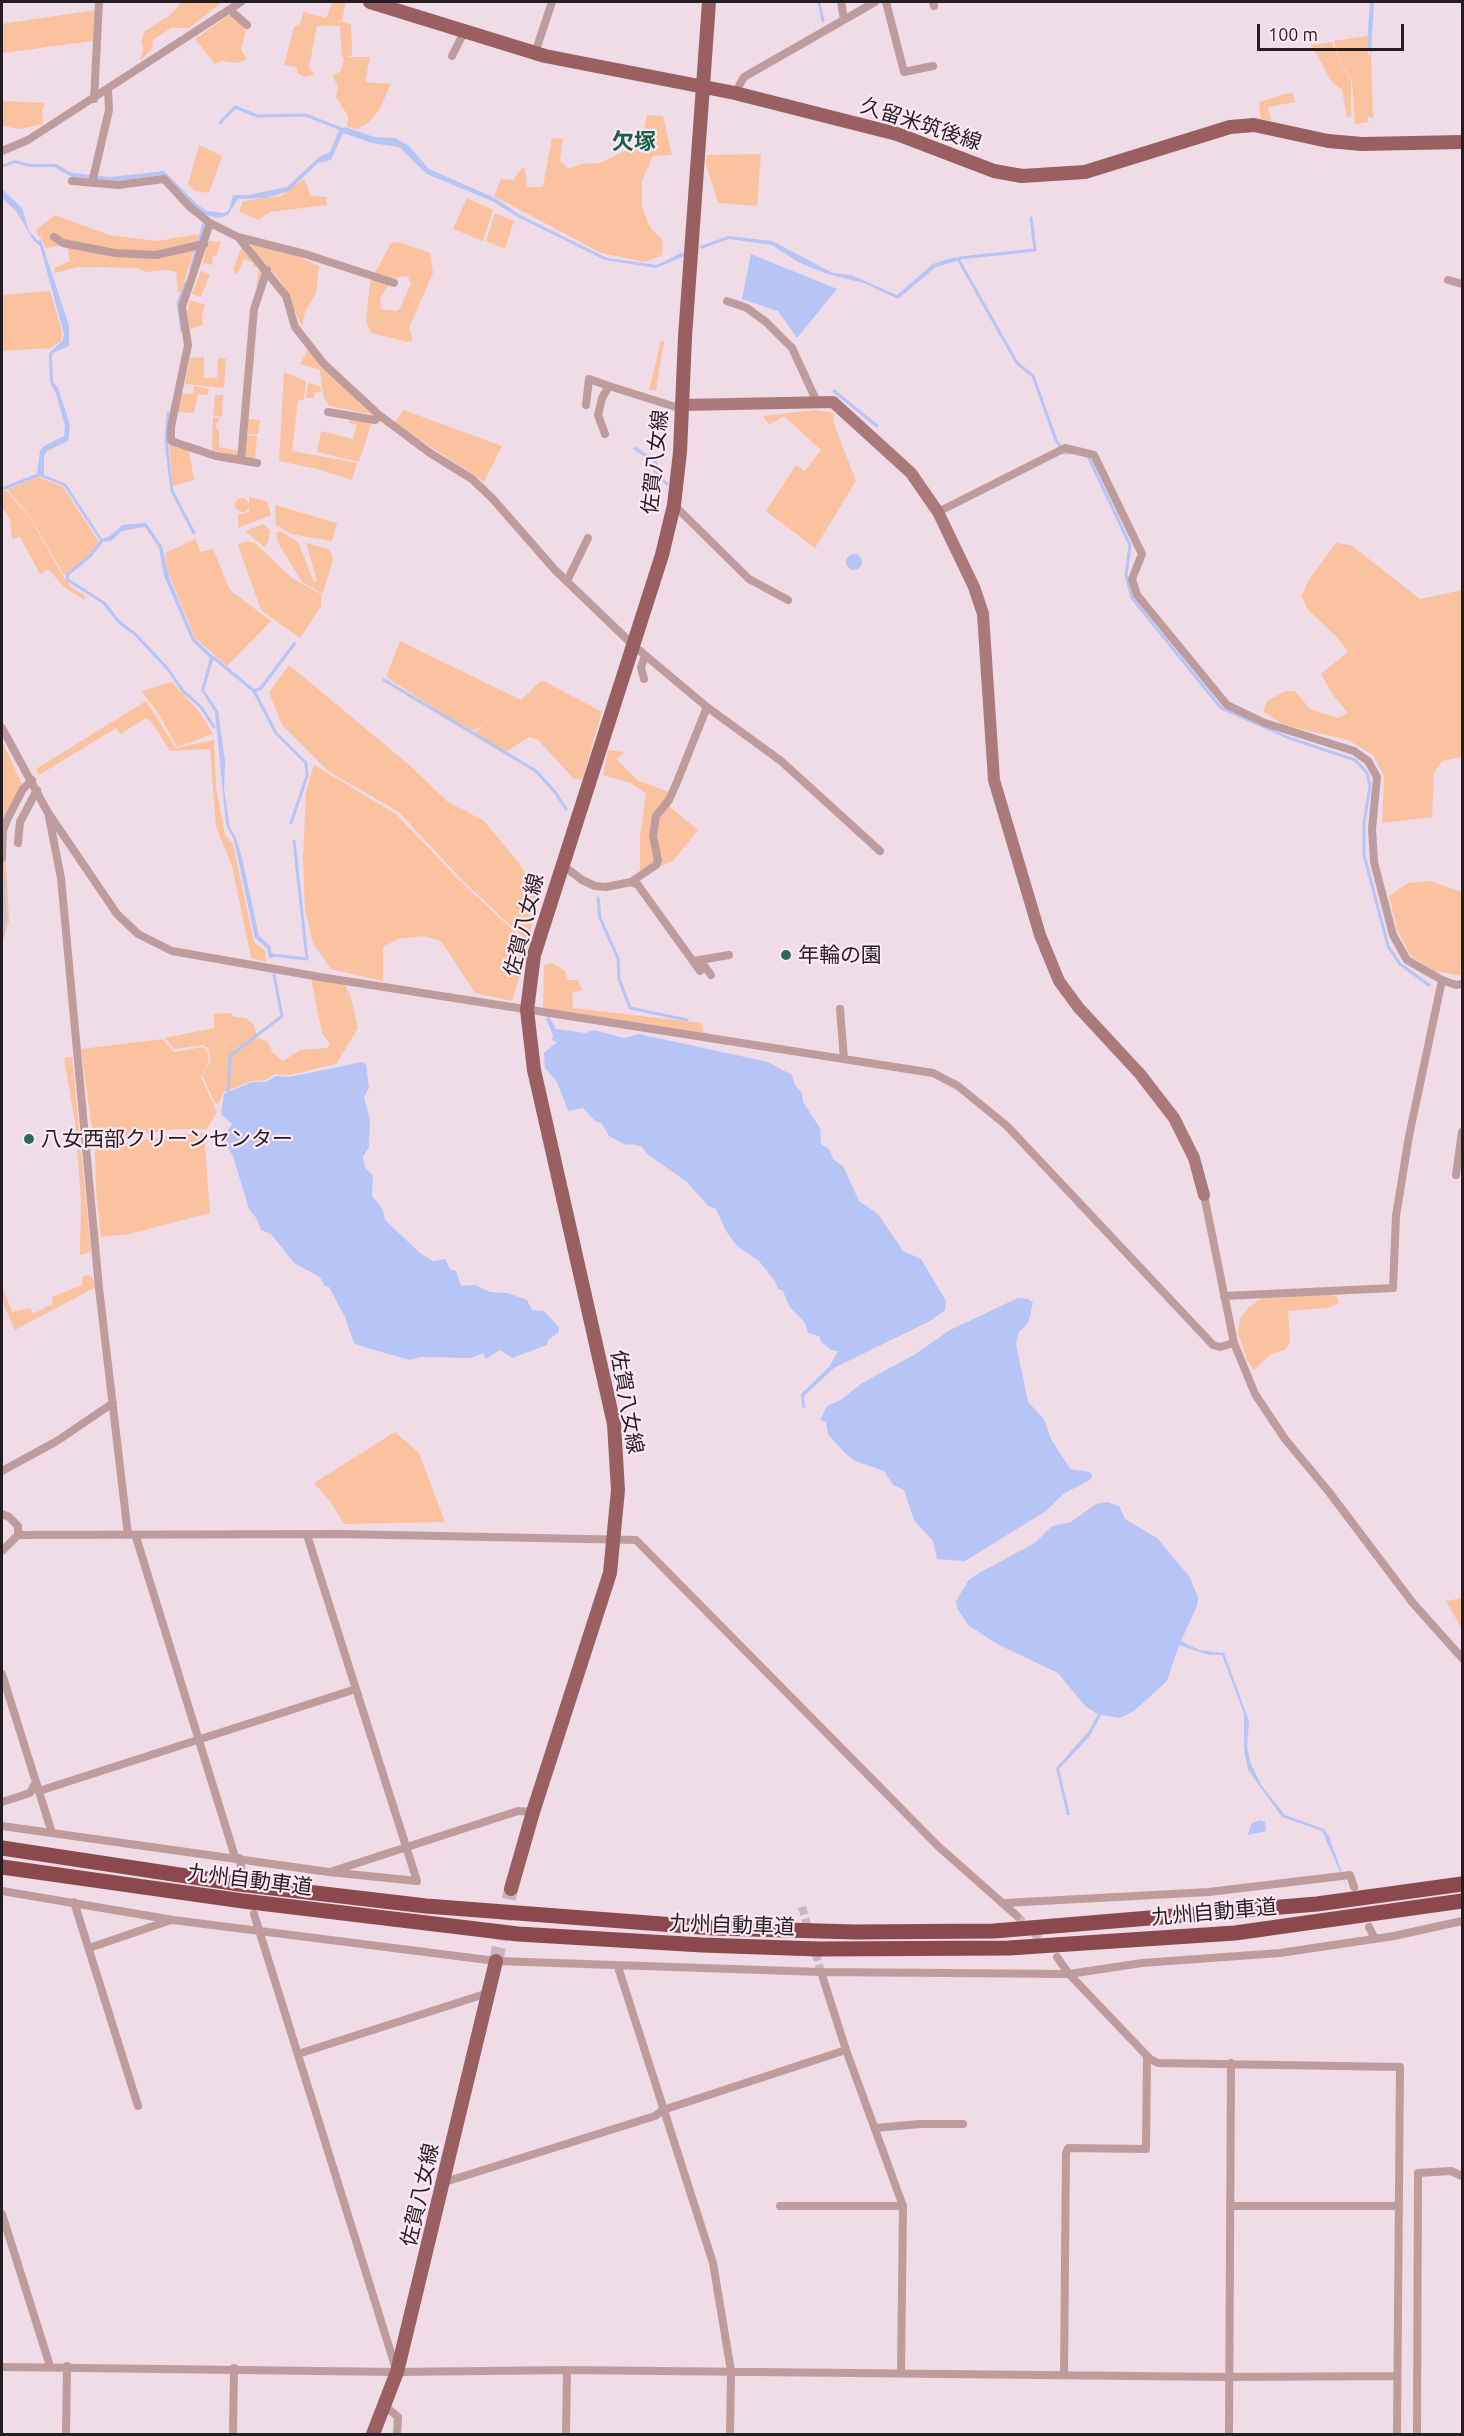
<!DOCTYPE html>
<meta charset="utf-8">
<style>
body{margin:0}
#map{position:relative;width:1464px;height:2436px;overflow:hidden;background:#efdce7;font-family:Ubuntu,sans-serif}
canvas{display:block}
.frame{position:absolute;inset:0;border:3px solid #241d21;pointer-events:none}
.scale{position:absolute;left:1257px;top:24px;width:147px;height:27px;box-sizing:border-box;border:3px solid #241d21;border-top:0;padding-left:8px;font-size:18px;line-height:21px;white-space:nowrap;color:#241d21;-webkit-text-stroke:4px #fde9f4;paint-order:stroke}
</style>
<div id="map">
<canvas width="1464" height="2436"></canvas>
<div class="frame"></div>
<div class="scale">100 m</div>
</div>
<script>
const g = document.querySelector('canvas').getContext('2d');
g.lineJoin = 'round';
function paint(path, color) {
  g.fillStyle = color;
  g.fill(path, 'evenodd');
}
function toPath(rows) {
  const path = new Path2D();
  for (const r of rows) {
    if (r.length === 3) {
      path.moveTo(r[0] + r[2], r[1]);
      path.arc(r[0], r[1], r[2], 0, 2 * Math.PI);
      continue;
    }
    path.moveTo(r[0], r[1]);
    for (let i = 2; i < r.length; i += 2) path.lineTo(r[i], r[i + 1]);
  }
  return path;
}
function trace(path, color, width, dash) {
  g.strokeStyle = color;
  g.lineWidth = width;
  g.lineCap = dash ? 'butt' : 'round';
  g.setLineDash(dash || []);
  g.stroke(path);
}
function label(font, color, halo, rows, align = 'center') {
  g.font = font + ' Ubuntu,"Noto Sans JP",sans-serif';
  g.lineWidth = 4.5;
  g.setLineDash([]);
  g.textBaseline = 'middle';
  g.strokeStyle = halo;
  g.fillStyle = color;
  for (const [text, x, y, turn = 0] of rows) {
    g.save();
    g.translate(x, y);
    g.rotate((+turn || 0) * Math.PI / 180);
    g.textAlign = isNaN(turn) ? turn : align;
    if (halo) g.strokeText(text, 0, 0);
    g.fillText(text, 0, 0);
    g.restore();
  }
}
paint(toPath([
 [182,2,222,2,189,28,171,28,153,40,152,49,140,61,143,48,141,41,145,31,169,16],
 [333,2,346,2,342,21,326,18],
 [95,10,93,41,2,53,2,24],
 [303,12,351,24,352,55,347,57,370,57,365,82,391,84,379,110,369,122,358,129,347,127,348,116,336,97,338,86,332,76,341,71,344,57,342,57,340,26,317,26,309,67,314,75,305,77,298,74,296,67,284,65,294,27,300,24],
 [231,14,246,30,241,50,247,59,237,63,222,61,215,64,195,39],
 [1367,36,1368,54,1371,55,1373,118,1367,116,1369,122,1355,124,1352,81,1337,55,1334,41],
 [1332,42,1336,54,1351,81,1351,117,1347,117,1342,90,1332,82,1311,45],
 [1292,92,1295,102,1268,107,1271,121,1261,119,1259,102],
 [2,101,45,103,42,111,43,124,20,129,2,126],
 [647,115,663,116,672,155,653,156,642,181,642,207,650,227,663,241,662,255,645,262,601,253,494,196,501,179,513,180,522,168,525,168,527,187,543,187,552,138,563,139,560,160,568,169,582,164,600,163,641,143],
 [199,145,222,156,209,193,195,191,188,184],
 [761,154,757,206,718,203,706,164,707,155],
 [304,179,311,196,326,197,327,205,270,212,258,220,239,212,243,201,281,196],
 [467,198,493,210,483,241,453,229],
 [495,213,514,221,505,249,486,241],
 [55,215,109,235,157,241,199,234,181,292,178,292,176,272,167,270,145,272,137,268,96,267,78,267,55,273,54,268,70,261,67,245,46,248,36,230],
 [208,241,221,242,216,256,213,256,212,265,203,263],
 [399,242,430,253,433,273,409,328,413,340,408,342,371,333,366,321,370,282,391,243],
 [401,276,408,277,411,284,400,308,397,311,381,309,380,298,391,282],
 [254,244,287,252,319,266,316,293,305,312,302,326,280,280,250,247],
 [242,246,259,266,262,274,256,289,259,268,253,266,254,263,244,259,237,275,233,270],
 [201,271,210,274,201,297,192,294],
 [50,291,62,331,61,341,51,348,2,351,2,295],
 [190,300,205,305,202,314,203,325,190,329,187,313],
 [661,341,664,341,656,391,649,389],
 [308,350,373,415,329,406,323,396,320,370,300,364],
 [204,357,204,378,217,378,218,358,226,359,224,388,185,384,190,358],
 [284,372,306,381,304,399,298,401,292,451,357,463,352,480,317,469,279,461],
 [308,383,320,386,321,392,315,392,314,398,306,398],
 [194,386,209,389,208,395,198,394,194,413,176,412,181,393,193,394],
 [215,395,223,395,222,417,213,415],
 [404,410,502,446,484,482,394,423],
 [815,410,834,413,833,421,856,481,815,548,766,511,796,465,805,471,821,450,784,416,769,425,763,416],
 [213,417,219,418,219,422,216,423,216,428,219,430,219,447,238,451,237,457,212,450],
 [349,418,372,422,359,462,317,452,321,431,353,439,357,425,349,423],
 [248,419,260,420,258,434,247,434],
 [246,435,257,436,255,459,245,458],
 [169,444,189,451,194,480,173,486],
 [38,477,63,487,99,542,90,556,64,575,31,518,7,489],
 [6,490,30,518,62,574,71,587,84,595,85,600,65,588,48,569,40,574,20,537,12,539,10,519,2,507,2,493],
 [249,497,267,501,271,515,238,528,238,515,249,512],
 [242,505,7],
 [275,505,337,523,332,541,291,534,276,525],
 [264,524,270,531,268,542,264,547,245,531],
 [280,531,298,542,314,582,317,581,306,543,329,549,333,559,323,594,302,582,278,543,276,533],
 [195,539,201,552,213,549,230,590,271,621,227,666,195,638,168,572,165,553],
 [247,541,255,543,292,578,321,594,321,606,300,638,261,610,238,545],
 [1336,543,1351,545,1420,599,1462,590,1462,757,1442,761,1434,773,1432,817,1382,823,1384,776,1373,755,1348,740,1284,725,1263,711,1267,701,1286,691,1295,691,1310,709,1337,718,1348,713,1333,695,1321,674,1348,652,1337,637,1308,610,1301,596,1310,578],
 [400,641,521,700,542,680,602,712,582,780,574,779,538,740,529,737,505,752,473,733,484,726,470,731,386,677],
 [289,665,407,763,448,802,484,821,519,863,540,897,527,941,461,879,399,812,328,771,282,725,269,692],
 [172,682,198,710,213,734,177,747,159,714,141,691],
 [146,701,176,748,214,740,216,787,225,835,233,844,254,942,265,951,266,962,251,958,232,866,216,827,210,749,170,751,151,721,146,718,120,734,116,728,39,775,36,769],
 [2,741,22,784,2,828],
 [608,750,624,752,617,759,637,780,669,792,670,807,698,830,674,860,652,871,640,871,640,837,646,794,631,783,603,775],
 [314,765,396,814,461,882,529,945,512,1001,475,993,441,941,423,936,398,939,383,947,383,981,331,969,313,943,305,909,303,858,306,791],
 [6,861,9,921,2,944,2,862],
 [1430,881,1462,892,1462,976,1434,971,1410,955,1397,929,1389,896,1408,883],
 [553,963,565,971,568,980,578,980,582,990,572,993,573,1008,702,1023,703,1031,709,1034,543,1009,544,965],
 [311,979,345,984,351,998,358,1028,336,1064,290,1075,275,1074,266,1080,251,1081,224,1092,218,1104,215,1103,202,1075,211,1060,208,1048,203,1045,174,1049,165,1038,214,1028,214,1014,230,1013,235,1017,246,1018,254,1025,258,1038,267,1041,273,1053,283,1061,300,1050,327,1048,330,1044,322,1033],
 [163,1039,174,1052,203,1047,207,1051,209,1060,201,1077,217,1112,207,1129,174,1129,94,1143,81,1049],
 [72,1057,91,1252,80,1255,81,1199,75,1122,64,1058],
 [204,1133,210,1213,129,1234,101,1237,96,1190,95,1152,98,1148,171,1135],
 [88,1275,93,1278,96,1287,15,1330,2,1301,2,1285,12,1312,30,1308,33,1314,53,1304,52,1297,82,1285,83,1276],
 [1327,1294,1337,1297,1339,1303,1327,1308,1288,1311,1290,1343,1285,1350,1271,1354,1254,1370,1247,1360,1238,1333,1240,1319,1248,1308,1262,1298],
 [395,1432,419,1453,445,1522,344,1524,330,1501,314,1483],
 [1462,1598,1462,1629,1446,1601]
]), '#fbc2a0');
paint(toPath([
 [1370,2,1374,2,1371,54,1367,45],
 [345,127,374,137,395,138,409,146,429,169,495,198,520,215,607,258,657,265,683,252,685,256,656,268,605,260,516,216,492,201,427,174,399,147,372,143,343,133,331,160,318,163,289,191,266,198,238,199,228,215,218,218,206,215,198,210,164,175,116,181,72,177,54,167,30,167,14,163,2,168,2,165,14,160,31,164,56,164,72,173,110,177,164,171,199,206,207,211,225,213,229,210,233,195,248,195,287,187,319,157,330,152,339,130],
 [2,189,22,208,29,231,38,241,41,240,69,326,69,346,53,353,52,357,53,382,58,388,70,425,69,435,68,441,47,451,44,456,44,475,66,484,102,539,110,536,122,525,146,523,162,546,169,577,194,638,214,657,204,690,218,711,225,761,224,789,230,828,236,838,242,858,259,936,270,946,273,958,269,958,267,948,255,938,234,840,226,824,215,712,201,690,210,658,192,641,164,576,159,548,145,527,122,531,111,541,101,542,64,486,39,476,37,473,40,451,44,446,64,436,65,426,56,394,50,382,49,353,63,340,64,334,40,246,34,241,16,211,2,198],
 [728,236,772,241,833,273,851,275,897,295,933,264,948,259,957,257,960,260,936,267,898,299,864,283,827,274,798,262,772,245,729,239,701,249,700,246],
 [751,254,837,289,797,338,778,311,742,299],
 [854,562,8],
 [549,1016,556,1029,585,1033,594,1030,624,1038,639,1034,768,1062,792,1075,795,1085,802,1093,803,1102,820,1128,821,1144,830,1150,833,1159,843,1166,859,1201,878,1214,903,1251,921,1259,946,1301,945,1310,930,1321,834,1368,804,1396,805,1408,802,1407,801,1394,829,1367,838,1351,831,1350,821,1342,819,1336,808,1333,805,1323,789,1306,783,1291,778,1289,775,1281,759,1261,737,1246,726,1231,716,1209,708,1206,687,1182,647,1154,642,1147,632,1144,626,1145,609,1136,602,1124,594,1120,583,1108,568,1111,557,1082,545,1068,544,1053,557,1042,552,1040,553,1035,546,1019],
 [362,1062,366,1064,369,1088,364,1097,370,1120,369,1147,363,1157,365,1167,373,1176,372,1196,383,1210,385,1220,420,1253,433,1261,445,1259,450,1269,456,1271,461,1286,475,1285,490,1292,507,1293,527,1300,532,1310,544,1311,559,1327,559,1332,548,1340,547,1345,512,1358,500,1350,486,1359,483,1353,472,1358,421,1357,410,1360,367,1348,354,1343,345,1317,329,1287,325,1286,320,1277,294,1263,271,1234,261,1230,257,1219,249,1209,233,1156,227,1146,225,1135,232,1124,221,1114,224,1094,252,1082,266,1082,276,1076,289,1077],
 [1018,1298,1028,1299,1033,1303,1028,1323,1019,1332,1016,1344,1028,1402,1044,1419,1051,1439,1070,1469,1090,1472,1092,1476,1090,1480,1063,1494,1046,1511,965,1561,937,1559,933,1541,914,1520,904,1490,893,1485,884,1471,855,1461,844,1452,828,1434,826,1422,820,1420,827,1406,841,1400,862,1383,914,1355,950,1330],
 [1107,1502,1119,1506,1125,1519,1157,1538,1189,1576,1198,1597,1197,1606,1181,1641,1199,1650,1224,1653,1249,1721,1247,1747,1251,1764,1261,1785,1285,1815,1324,1829,1329,1836,1348,1890,1322,1831,1282,1817,1248,1770,1244,1750,1244,1713,1222,1655,1209,1655,1179,1645,1167,1681,1134,1711,1119,1718,1101,1715,1089,1737,1059,1769,1070,1815,1067,1815,1056,1768,1089,1731,1098,1714,1086,1707,1058,1673,997,1644,968,1625,957,1608,956,1601,968,1581,977,1574,1035,1543,1052,1526,1071,1522,1096,1504],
 [1259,1820,1265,1822,1266,1831,1248,1835,1251,1824]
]), '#b6c4f6');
trace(toPath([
 [819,2,823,21],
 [220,123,235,107,257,116,306,115,343,130],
 [960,258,1035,250,1031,218],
 [958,259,1017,363,1033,376,1056,440,1064,453,1070,453],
 [191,268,205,220],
 [182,331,178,303,186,283],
 [834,391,877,426],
 [168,413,166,441,172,491,194,533],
 [635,448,656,463,655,472,667,484],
 [1088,456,1130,545,1126,575,1132,598,1221,708,1289,738,1355,760,1367,773,1370,786,1364,823,1364,855,1388,946,1400,964,1429,985],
 [2,489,38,475],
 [101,542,90,556,67,575,68,580,104,603,120,623,134,633,167,668,183,691,201,707,214,727],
 [214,658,254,691,276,733,306,763,307,776,291,823],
 [384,680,536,771,555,792,566,809],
 [254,691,261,688,295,643],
 [2,861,5,918,2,936],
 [598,898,600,918,618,958,619,979,630,1008,687,1020],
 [272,955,307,959,294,841],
 [228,1092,230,1056,282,1016,274,975]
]), '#b6c4f6', 3);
trace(toPath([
 [802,1907,821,1972],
 [1017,1916,1046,1946]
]), '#c6b6bf', 8, [8, 4]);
trace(toPath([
 [496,1961,511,1889]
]), '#c6b6bf', 14, [14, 7]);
trace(toPath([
 [841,2,844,19],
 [886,2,904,72,933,66],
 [933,2,934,6],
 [230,10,247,25],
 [535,53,552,2],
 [452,56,465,30],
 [735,93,744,77,875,2],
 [94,99,99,2],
 [2,151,28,140,241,2],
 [72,181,118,185,164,179,190,207,210,223,238,237,305,254,394,283],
 [92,183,109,110,108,89],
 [210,223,182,307,188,345,171,427,171,441,216,456,257,463],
 [54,237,63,243,115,253,156,255,204,244],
 [238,237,286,296,295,327,324,364,379,415,430,453,472,479,492,498,555,570,633,645,707,707,781,761,880,851],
 [1448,280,1462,284],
 [727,301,747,308,766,322,792,348,817,402],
 [586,405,589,379,609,386],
 [328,412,375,420,379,415],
 [605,434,598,415,602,398,609,386,682,409],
 [241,460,254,309,267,270],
 [674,505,749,579,788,600],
 [938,512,1065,448,1094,455,1142,554,1132,579,1137,595,1227,705,1265,723,1354,751,1368,761,1377,777,1372,829,1374,862,1393,935,1407,960,1442,980,1456,985,1462,984],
 [567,581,588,538],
 [644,679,641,668,645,655],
 [2,728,47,811,117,914,138,934,172,951,320,977,933,1073,958,1086,1007,1126,1213,1345,1220,1347,1234,1343],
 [49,817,61,878,99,1288,128,1535],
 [18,843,20,822,37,790],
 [2,858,3,831,7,820,23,789,32,780],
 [569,870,582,880,595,886,606,887,631,882,638,885,700,971],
 [631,882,656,865,658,860,653,836,656,816,669,800,677,782,707,707],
 [700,960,711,975],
 [694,961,729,955],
 [840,1009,844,1059],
 [1456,1175,1462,1132],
 [1204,1195,1234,1343,1255,1394,1285,1439,1329,1492,1412,1602,1462,1658],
 [1224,1296,1393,1288,1396,1216,1409,1136,1442,980],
 [2,1471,57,1441,113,1403],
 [2,1514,9,1517,18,1526,18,1535],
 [136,1537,235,1857],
 [2,1551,18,1535,340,1534,636,1540,939,1847,1017,1916],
 [2,1674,52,1833],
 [39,1791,356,1689],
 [2,1802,30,1793,36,1782],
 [2,1826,329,1872,417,1881,307,1535],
 [239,1858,242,1871],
 [333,1871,518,1811,533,1812],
 [2,1891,173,1920,496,1961,821,1972,1069,1974,1142,1963,1280,1953,1394,1936,1462,1921],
 [74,1902,138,2106],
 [1005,1903,1209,1892,1350,1875,1354,1887],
 [254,1914,396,2369],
 [1369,1927,1375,1939],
 [89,1948,171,1920],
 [1057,1957,1069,1974,1150,2059,1158,2063,1400,2067,1397,2434],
 [618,1967,713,2263,731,2371,730,2434],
 [821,1972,846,2050,903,2206,901,2373],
 [298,2054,488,1993],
 [875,2128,920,2124,963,2124],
 [445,2182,655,2116,663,2110,846,2050],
 [780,2206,903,2206],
 [1230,2206,1399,2206],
 [2,2214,50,2366],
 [2,2367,397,2372,567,2370,1228,2377,1397,2376],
 [1064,2374,1066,2153,1068,2148,1146,2149,1147,2056],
 [384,2405,398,2417,397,2434],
 [66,2434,67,2366],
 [233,2434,234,2368],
 [566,2434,567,2370],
 [1229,2434,1231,2063],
 [1417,2434,1418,2173,1451,2171,1462,2176]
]), '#be9b9c', 8);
trace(toPath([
 [682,405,833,402,911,473,938,512,974,587,983,614,994,780,1040,935,1059,981,1078,1007,1140,1074,1174,1118,1194,1158,1204,1195]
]), '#aa797a', 12);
trace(toPath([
 [370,2,545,56,735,93,897,134,994,171,1022,176,1085,172,1230,127,1254,125,1328,141,1362,144,1462,142],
 [511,1889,533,1812,610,1573,618,1490,614,1424,534,1070,527,1010,534,955,662,555,674,505,680,452,685,337,709,2],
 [373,2434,397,2372,496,1961]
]), '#9a5f61', 14);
trace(toPath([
 [2,1848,239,1884,426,1906,714,1928,855,1932,994,1931,1317,1904,1462,1884],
 [2,1867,243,1901,518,1934,702,1945,818,1949,1009,1948,1235,1933,1462,1901]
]), '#8c494d', 15);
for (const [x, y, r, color] of [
 [786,955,6,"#2e6b57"],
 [29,1139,6,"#2e6b57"]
]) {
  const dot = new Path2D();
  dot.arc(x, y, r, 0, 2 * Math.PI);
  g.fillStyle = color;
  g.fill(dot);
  trace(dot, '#fde9f4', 2);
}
label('21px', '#241d21', '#fde9f4', [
 ["久留米筑後線",921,124,18],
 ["佐賀八女線",655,462,-84],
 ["佐賀八女線",524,925,-76],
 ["佐賀八女線",627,1402,80],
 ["九州自動車道",250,1880,7],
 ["九州自動車道",1214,1912,-5],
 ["九州自動車道",732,1925,2],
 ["佐賀八女線",420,2195,-77]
]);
label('21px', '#241d21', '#fde9f4', [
 ["年輪の園",798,955],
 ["八女西部クリーンセンター",41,1139]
], 'left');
label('bold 22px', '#17614b', '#fde9f4', [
 ["欠塚",634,142]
]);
</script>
